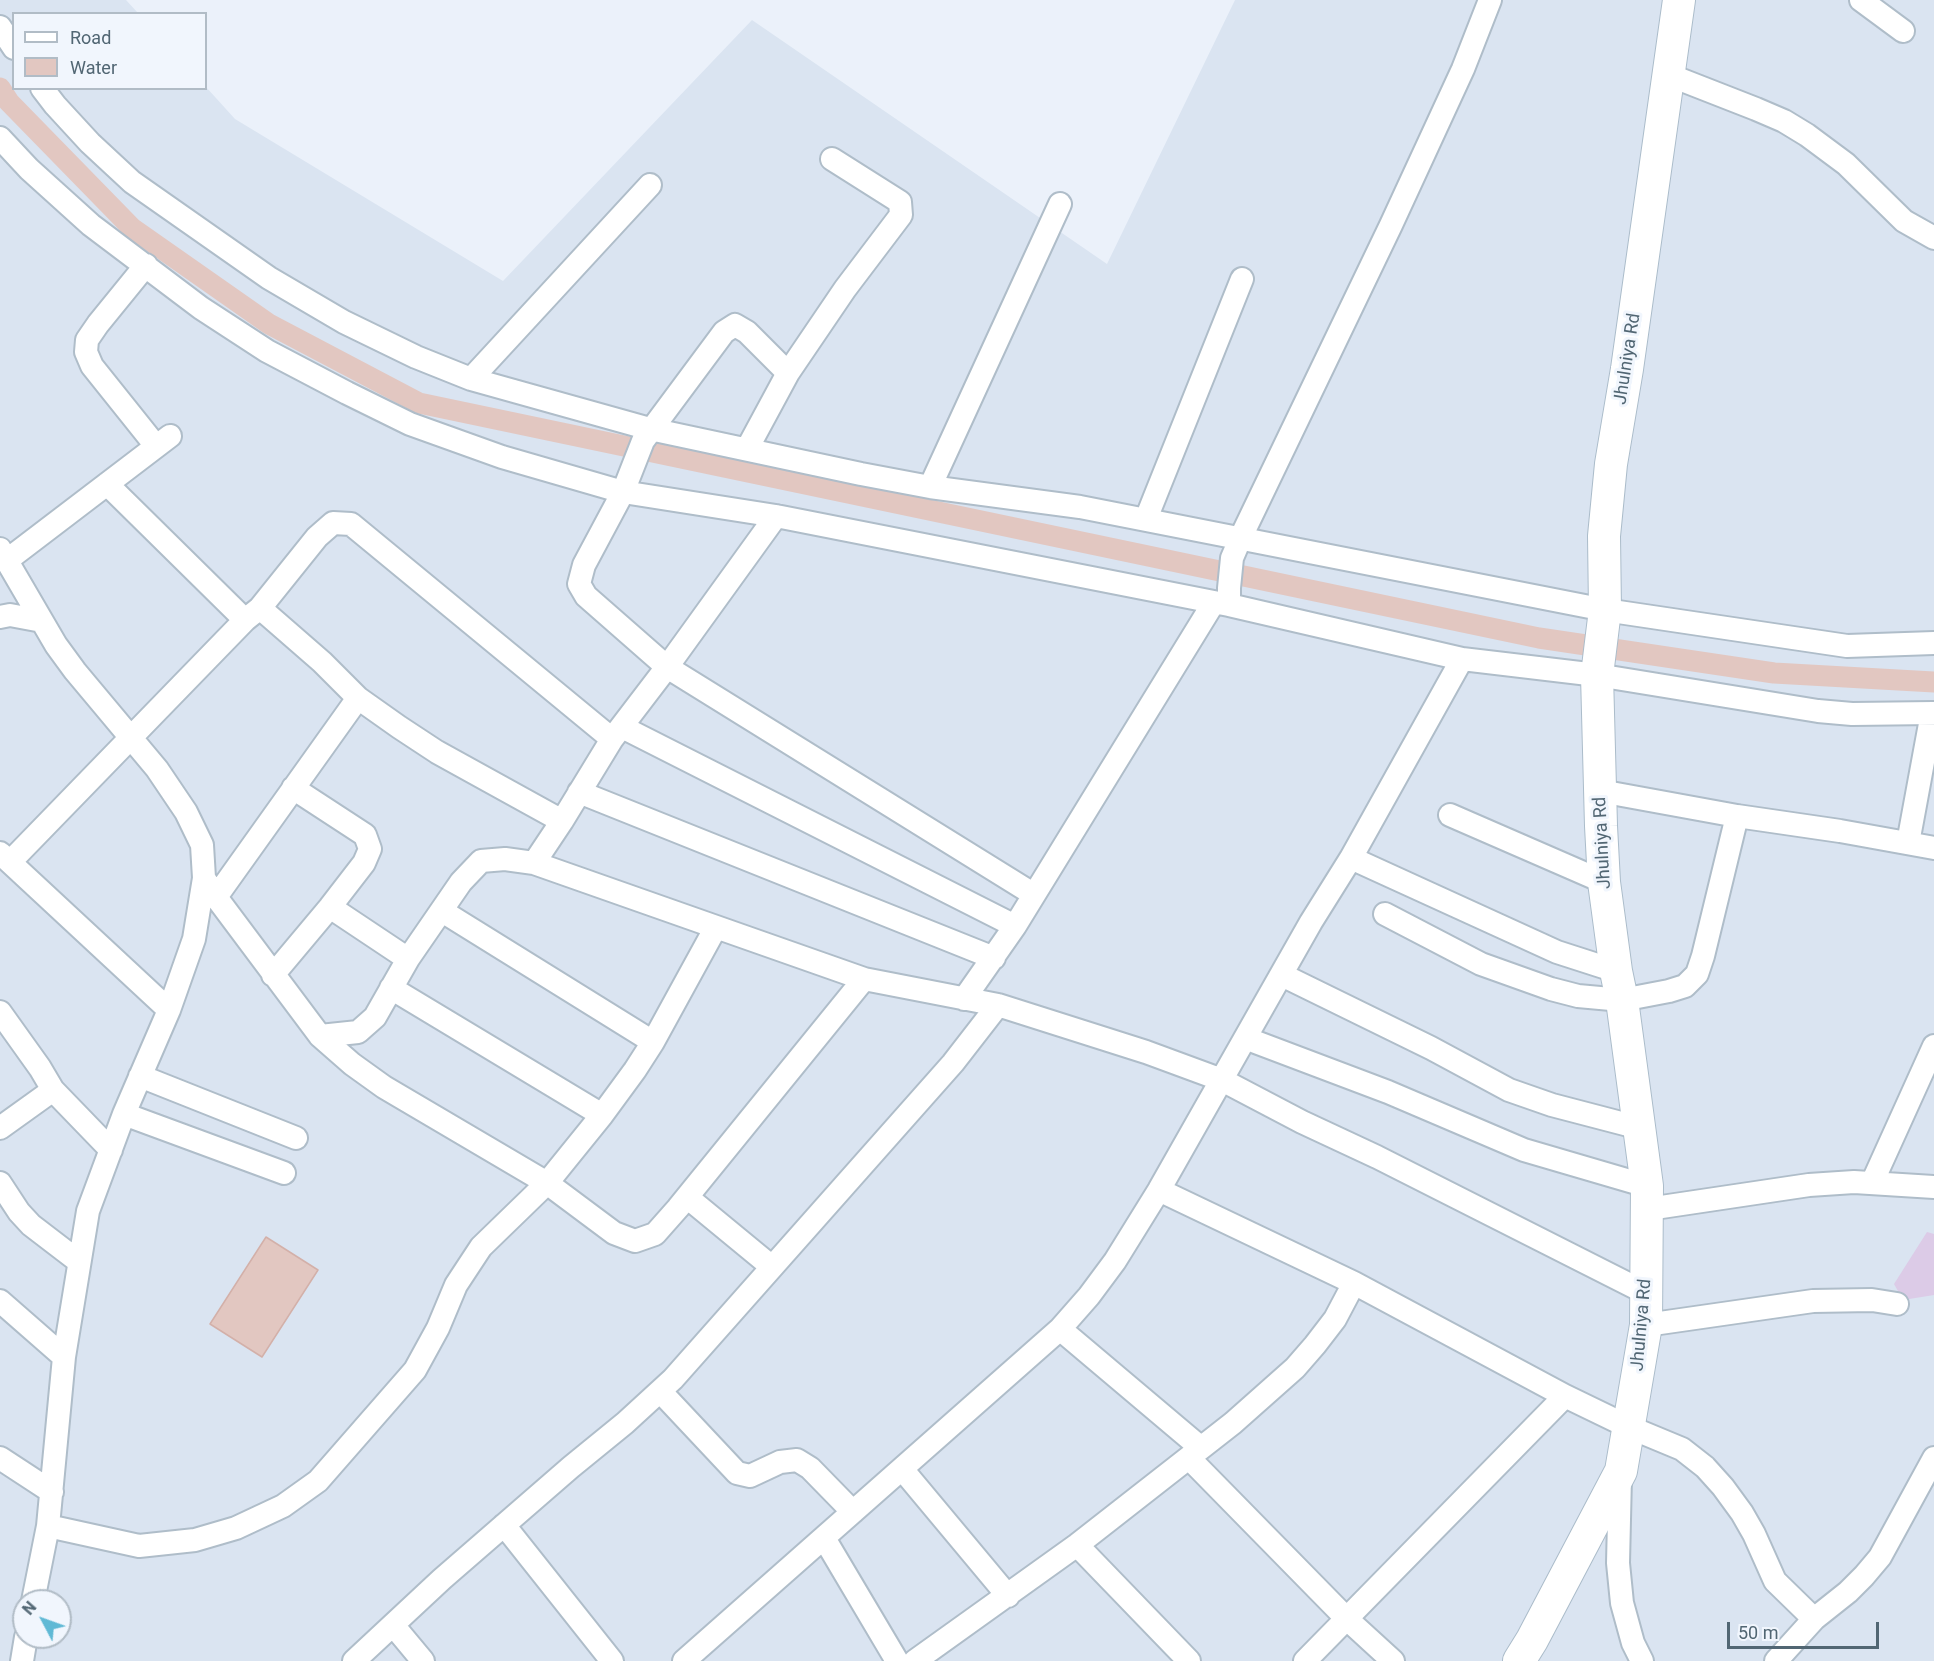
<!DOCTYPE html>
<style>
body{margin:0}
#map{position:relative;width:1934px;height:1661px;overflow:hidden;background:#ebf1fa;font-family:Roboto,sans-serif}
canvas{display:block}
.legend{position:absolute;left:12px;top:12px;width:195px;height:78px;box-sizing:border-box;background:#f1f6fd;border:2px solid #b1bcc6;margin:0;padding:8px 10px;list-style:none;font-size:18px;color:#516673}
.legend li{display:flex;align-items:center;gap:12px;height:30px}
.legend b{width:30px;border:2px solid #b1bcc6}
.north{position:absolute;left:12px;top:1589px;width:60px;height:60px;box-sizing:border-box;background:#f1f6fd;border:2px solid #b1bcc6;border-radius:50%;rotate:311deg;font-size:16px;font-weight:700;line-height:24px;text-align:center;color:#516673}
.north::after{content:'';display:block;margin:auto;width:21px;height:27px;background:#60b9d5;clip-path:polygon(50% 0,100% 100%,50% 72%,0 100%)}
.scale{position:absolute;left:1727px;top:1622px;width:152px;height:27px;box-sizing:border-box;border:3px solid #516673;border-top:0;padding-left:8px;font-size:18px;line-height:21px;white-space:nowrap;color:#516673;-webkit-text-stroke:4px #f1f6fd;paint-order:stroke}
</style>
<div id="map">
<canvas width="1934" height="1661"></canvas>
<ul class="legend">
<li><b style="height:8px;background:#fff"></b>Road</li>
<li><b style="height:16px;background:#e2c7c1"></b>Water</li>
</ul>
<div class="north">N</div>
<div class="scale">50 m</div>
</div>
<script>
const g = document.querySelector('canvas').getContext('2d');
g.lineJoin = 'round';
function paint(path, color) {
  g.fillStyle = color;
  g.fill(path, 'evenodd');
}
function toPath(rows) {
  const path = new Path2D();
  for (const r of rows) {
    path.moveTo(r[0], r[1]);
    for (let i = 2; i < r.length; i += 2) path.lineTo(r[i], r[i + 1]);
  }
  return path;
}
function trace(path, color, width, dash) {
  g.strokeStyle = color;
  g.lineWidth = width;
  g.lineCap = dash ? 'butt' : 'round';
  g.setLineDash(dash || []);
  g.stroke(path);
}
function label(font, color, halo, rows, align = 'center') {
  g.font = font + ' Roboto,sans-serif';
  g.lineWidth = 6;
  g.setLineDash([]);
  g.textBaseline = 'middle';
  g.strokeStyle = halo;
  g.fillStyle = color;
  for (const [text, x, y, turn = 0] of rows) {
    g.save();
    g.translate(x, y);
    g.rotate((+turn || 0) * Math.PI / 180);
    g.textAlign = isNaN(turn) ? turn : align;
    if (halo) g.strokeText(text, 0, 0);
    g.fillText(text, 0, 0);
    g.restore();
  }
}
paint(toPath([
 [0,0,126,0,138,13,14,14,14,88,206,88,206,87,235,119,503,281,752,20,1107,264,1235,0,1934,0,1934,1661,0,1661],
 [24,1601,60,1601,60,1637,24,1637]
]), '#dae4f1');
paint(toPath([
 [1927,1232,1934,1234,1934,1295,1903,1300,1894,1284]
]), '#dccbe7');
const water = toPath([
 [266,1237,318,1270,262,1357,210,1324,266,1237]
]);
paint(water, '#e2c7c1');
trace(water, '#d3b0a9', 1.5);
trace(toPath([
 [0,88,9,102,132,228,269,324,419,403,1539,638,1774,673,1934,682]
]), '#e2c7c1', 21);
const street = toPath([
 [1861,0,1903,31],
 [0,27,14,48],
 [1669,75,1756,109,1784,121,1807,135,1846,164,1904,221,1934,238],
 [42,88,55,105,90,143,132,182,269,278,344,322,416,357,471,379,650,429,861,474,930,487,1080,507,1605,610,1847,646,1934,643],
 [0,138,29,169,91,225,201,308,267,351,347,393,410,424,502,457,623,492,776,516,1229,605,1462,659,1597,675,1818,711,1852,714,1934,713],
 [146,265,98,324,87,340,86,352,92,366,156,446],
 [788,373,747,332,735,325,724,332,643,441,623,492,584,565,579,584,586,596,667,667,1033,894],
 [471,379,650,185],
 [747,449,788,373,845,289,901,215,900,202,832,159],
 [107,484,245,620],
 [930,487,1060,204],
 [1146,519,1242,279],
 [0,549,56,645,75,671,157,769,186,812,202,845,204,878,194,939,169,1010,124,1114,88,1211,64,1357,48,1526,33,1601],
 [6,561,170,436],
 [1229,605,1229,588,1232,558,1241,537,1391,225,1463,69,1490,0],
 [260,608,322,662,358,698,399,727,437,752,562,821],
 [0,617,10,615,42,621],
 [622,727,1015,926],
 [1600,791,1737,816,1840,831,1934,848],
 [579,792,994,958],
 [1450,815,1604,882],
 [1908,843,1932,713],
 [0,853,169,1010],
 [1351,858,1557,952,1616,971],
 [10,862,245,620,260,608,317,537,333,523,351,524,612,739],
 [534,863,562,821,612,739,667,667,776,516],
 [204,878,216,897,320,1036,358,1032,375,1017,408,959,461,882,481,861,505,859,534,863,864,979,998,1005,1146,1052,1222,1080,1302,1122,1377,1157,1646,1293],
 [216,897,358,698],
 [330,907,408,959],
 [442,911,653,1042],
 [1385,914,1481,964,1551,989,1578,996,1622,1000,1669,991,1685,986,1697,974,1703,956,1737,816],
 [273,975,330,907,364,863,370,849,365,835,293,788],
 [1282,975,1431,1048,1509,1090,1552,1105,1640,1128],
 [391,988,602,1115],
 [964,999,1015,926,1214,602],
 [0,1012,40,1068,53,1090,111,1150],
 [320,1036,352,1064,384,1087,547,1183,614,1233,635,1241,655,1234,678,1208,864,979],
 [1245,1038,1388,1092,1524,1150,1647,1186],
 [140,1076,296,1138],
 [124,1114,284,1173],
 [0,1128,53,1090],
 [0,1183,19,1212,31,1225,78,1261],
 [1872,1183,1934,1046],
 [1159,1190,1354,1283,1565,1396,1629,1427,1682,1449,1705,1467,1723,1487,1742,1513,1754,1534,1775,1581,1814,1619],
 [687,1197,772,1267],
 [1648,1209,1809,1185,1854,1182,1934,1187],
 [0,1301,64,1357],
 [1646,1325,1813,1301,1872,1300,1897,1304],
 [1060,1329,1201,1448],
 [660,1391,737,1473,750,1476,780,1462,797,1460,810,1468,853,1512],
 [0,1458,52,1492],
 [1189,1458,1347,1619,1393,1661],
 [902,1469,1008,1596],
 [1620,1477,1618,1563,1622,1603,1633,1643,1642,1661],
 [504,1525,612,1661],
 [48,1526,139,1546,195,1540,236,1528,283,1506,318,1481,415,1370,438,1328,456,1285,481,1247,547,1183,602,1115,635,1070,653,1042,716,927],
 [824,1538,897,1661],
 [1077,1545,1189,1661],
 [393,1625,423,1661],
 [22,1661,26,1637],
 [354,1661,442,1579,571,1467,625,1423,673,1379,953,1063,998,1005],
 [684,1661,1060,1329,1089,1296,1115,1261,1159,1190,1311,922,1351,858,1462,659],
 [915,1661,1077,1545,1233,1423,1295,1368,1315,1345,1335,1319,1354,1283],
 [1305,1661,1565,1396],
 [1776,1661,1814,1619,1848,1592,1864,1576,1880,1557,1934,1458]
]);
const secondary = toPath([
 [1519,1661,1532,1640,1621,1471,1646,1325,1647,1186,1622,1000,1616,971,1604,882,1601,826,1597,675,1605,610,1604,536,1611,464,1627,369,1679,0]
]);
trace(street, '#afbdc9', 26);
trace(secondary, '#abbcca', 34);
trace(street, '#fff', 22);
trace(secondary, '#fff', 32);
label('18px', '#516673', '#f1f6fd', [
 ["Jhulniya Rd",1628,359,-81],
 ["Jhulniya Rd",1603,843,-93],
 ["Jhulniya Rd",1642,1325,-85]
]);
</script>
